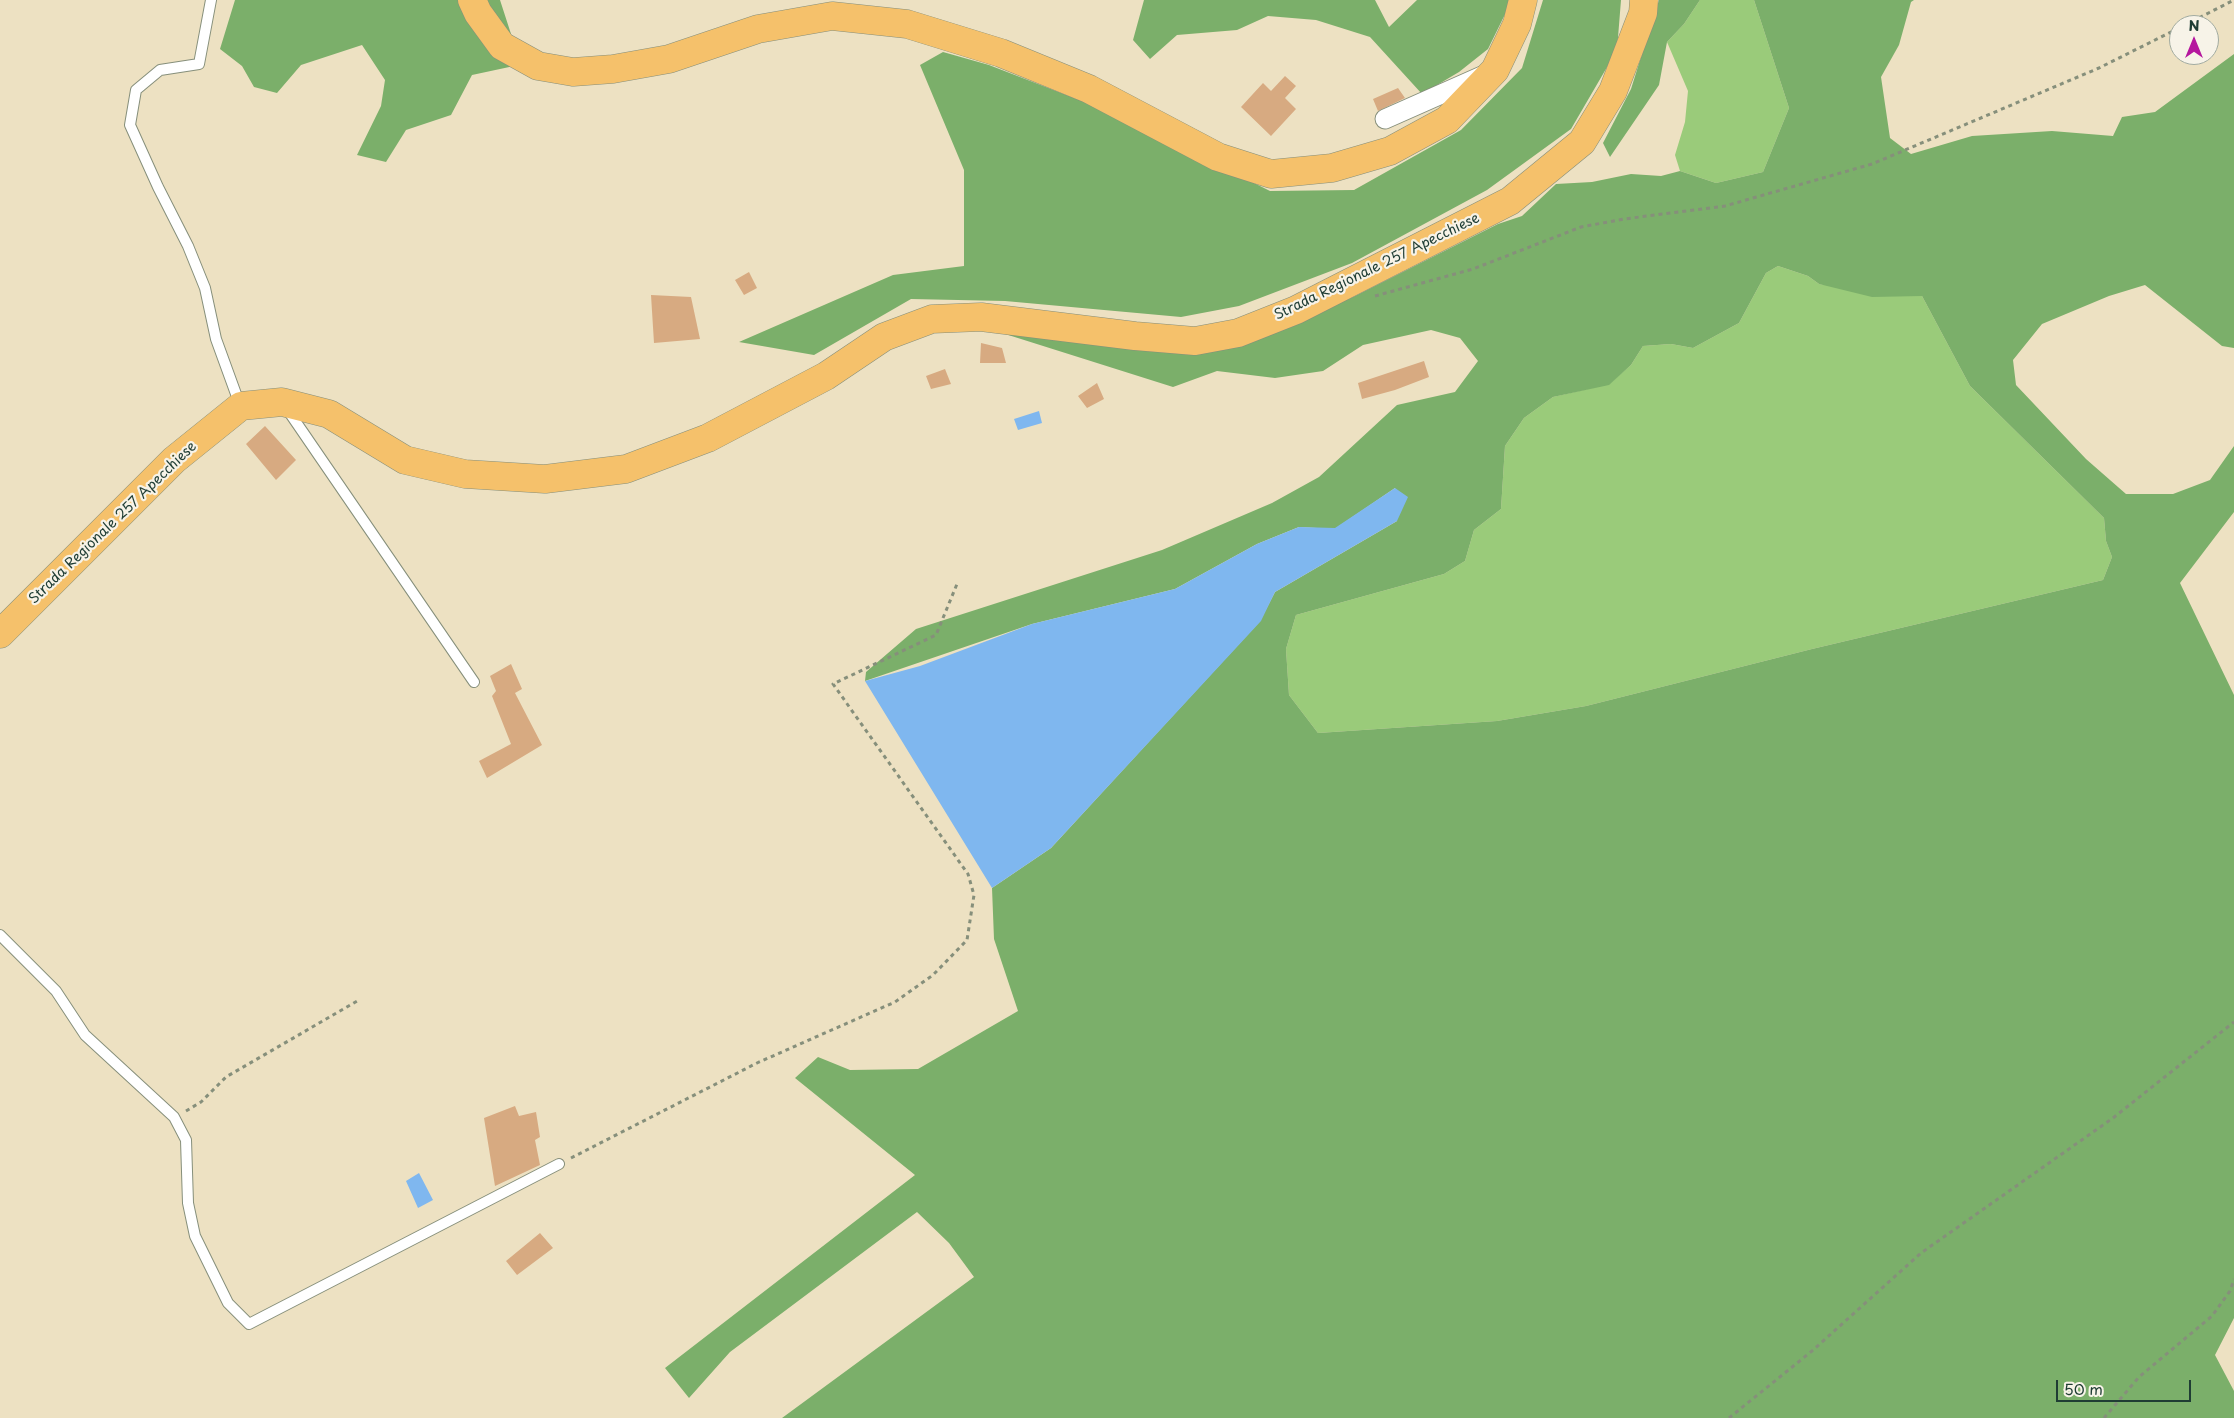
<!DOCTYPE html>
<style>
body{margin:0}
#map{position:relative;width:2234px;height:1418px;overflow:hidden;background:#ede1c2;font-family:"Playpen Sans",sans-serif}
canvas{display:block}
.north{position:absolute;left:2169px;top:15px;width:50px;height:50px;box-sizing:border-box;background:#f7f3e8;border:1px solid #a1aaa0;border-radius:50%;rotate:0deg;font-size:14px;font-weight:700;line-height:20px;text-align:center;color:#1f3d34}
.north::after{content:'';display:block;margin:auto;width:18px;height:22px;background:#b5179e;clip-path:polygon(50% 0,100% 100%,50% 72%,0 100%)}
.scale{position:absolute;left:2056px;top:1380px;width:135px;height:22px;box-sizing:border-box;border:2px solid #1f3d34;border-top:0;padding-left:6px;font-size:15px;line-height:18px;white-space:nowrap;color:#1f3d34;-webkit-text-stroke:4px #f7f3e8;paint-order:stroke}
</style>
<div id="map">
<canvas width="2234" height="1418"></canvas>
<div class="north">N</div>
<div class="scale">50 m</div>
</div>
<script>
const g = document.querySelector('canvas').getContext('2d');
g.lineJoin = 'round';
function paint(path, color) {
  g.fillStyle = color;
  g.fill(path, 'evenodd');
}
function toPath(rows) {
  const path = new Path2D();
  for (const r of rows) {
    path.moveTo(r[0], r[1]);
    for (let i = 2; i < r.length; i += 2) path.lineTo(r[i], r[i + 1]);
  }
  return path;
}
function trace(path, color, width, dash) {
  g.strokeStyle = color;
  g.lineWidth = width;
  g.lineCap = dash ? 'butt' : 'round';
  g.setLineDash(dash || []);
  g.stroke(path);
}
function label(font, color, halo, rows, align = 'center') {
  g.font = font + ' "Playpen Sans",sans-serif';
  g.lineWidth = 4.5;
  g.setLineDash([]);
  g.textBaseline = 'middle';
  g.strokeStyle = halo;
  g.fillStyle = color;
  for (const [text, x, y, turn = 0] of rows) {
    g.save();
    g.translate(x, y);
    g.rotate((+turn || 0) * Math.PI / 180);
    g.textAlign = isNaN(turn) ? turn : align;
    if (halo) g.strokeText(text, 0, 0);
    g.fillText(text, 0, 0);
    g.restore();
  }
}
paint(toPath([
 [1700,0,1754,0,1789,108,1763,172,1716,183,1680,171,1675,155,1685,122,1688,91,1667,42,1684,24],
 [1778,266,1808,276,1819,284,1902,295,1922,296,1970,386,2104,518,2106,541,2112,557,2103,580,1812,649,1586,706,1497,721,1318,733,1289,695,1286,649,1296,615,1444,574,1465,561,1474,530,1501,509,1505,446,1524,418,1553,397,1609,384,1631,365,1643,346,1671,344,1693,348,1739,323,1766,273]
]), '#9acb7a');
paint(toPath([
 [235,0,500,0,511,34,514,66,472,75,451,115,406,130,386,162,357,155,381,106,385,80,362,45,301,65,277,93,254,87,242,66,220,49],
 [1144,0,1375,0,1389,27,1417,0,1512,0,1488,49,1459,72,1422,94,1370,37,1316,20,1268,16,1237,30,1177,35,1150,59,1133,40],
 [1543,0,1621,0,1617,50,1571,129,1487,190,1352,263,1239,306,1181,317,1005,301,911,299,814,355,739,342,893,275,964,266,964,170,920,65,943,52,989,65,1118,115,1270,191,1354,190,1461,130,1522,68],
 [1659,0,1700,0,1684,24,1667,42,1659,85,1610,157,1603,143,1631,89],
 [1754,0,1914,0,1911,2,1899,45,1881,77,1890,138,1911,154,1972,136,2052,131,2113,136,2122,117,2155,112,2234,54,2234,348,2222,346,2145,285,2109,296,2042,324,2013,360,2016,385,2086,459,2126,494,2173,494,2210,480,2234,446,2234,512,2180,583,2234,695,2234,1318,2215,1355,2234,1391,2234,1418,782,1418,974,1277,949,1243,917,1212,730,1352,689,1398,665,1368,915,1175,795,1078,818,1057,850,1070,918,1069,1018,1011,994,939,992,888,1051,848,1260,621,1275,592,1397,521,1395,488,1335,529,1299,527,1257,544,1175,589,1032,624,865,681,866,672,916,629,1162,550,1272,503,1319,477,1397,405,1455,392,1478,361,1460,338,1431,330,1363,345,1323,371,1275,378,1217,371,1173,387,1002,333,1282,329,1355,296,1498,224,1522,216,1556,184,1592,182,1631,174,1661,176,1680,171,1716,183,1763,172,1789,108],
 [1778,266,1808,276,1819,284,1872,297,1922,296,1970,386,2104,518,2106,541,2112,557,2103,580,1812,649,1586,706,1497,721,1318,733,1289,695,1286,649,1296,615,1444,574,1465,561,1474,530,1501,509,1505,446,1524,418,1553,397,1609,385,1631,365,1643,346,1671,344,1693,348,1739,323,1766,273]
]), '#7baf6a');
paint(toPath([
 [1039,411,1042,423,1018,430,1014,419],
 [1395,488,1408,497,1397,521,1275,592,1261,621,1051,848,992,888,865,681,920,666,1032,624,1175,589,1257,544,1299,527,1335,528],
 [419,1173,433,1200,418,1208,406,1181]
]), '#7fb7ef');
paint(toPath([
 [1285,76,1296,86,1285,98,1296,109,1271,136,1241,107,1263,83,1271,91],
 [1398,88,1405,98,1378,111,1373,99],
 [749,272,757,288,744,295,735,280],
 [651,295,691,297,700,339,654,343],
 [981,343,1002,348,1006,363,980,363],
 [1424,361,1429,377,1395,390,1362,399,1358,383],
 [945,369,951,384,931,389,926,376],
 [1097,383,1104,399,1087,408,1078,396],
 [265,426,296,460,276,480,246,444],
 [511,664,522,689,515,693,542,745,487,778,479,761,511,744,492,696,496,691,490,676],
 [515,1106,519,1116,536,1112,540,1137,535,1140,540,1165,495,1186,484,1118],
 [540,1233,553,1248,517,1275,506,1261]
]), '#d7aa81');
const lane = toPath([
 [211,0,199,64,160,70,136,90,130,125,158,187,188,246,205,288,216,339,240,405],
 [287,409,474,682],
 [0,935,56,991,85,1035,174,1117,186,1140,188,1203,195,1236,228,1303,249,1324,559,1164]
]);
const street = toPath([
 [1385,119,1482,76]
]);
const primary = toPath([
 [472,0,478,13,502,46,538,66,573,72,613,69,669,59,758,29,832,16,907,24,1001,53,1089,89,1218,157,1271,174,1332,168,1390,151,1447,120,1495,70,1517,24,1523,0],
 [0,634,174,460,241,406,282,402,329,414,405,460,465,474,545,479,626,469,708,438,826,376,884,337,932,319,981,317,1135,336,1195,341,1238,333,1296,310,1510,201,1582,142,1613,91,1643,13,1644,0]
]);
trace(lane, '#868f7b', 12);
trace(street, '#868f7b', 21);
trace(primary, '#868f7b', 29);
trace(toPath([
 [2185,25,2234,0],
 [1375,296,1473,269,1581,227,1624,219,1725,206,1872,164,2099,68,2179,28],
 [186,1111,201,1102,226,1077,359,1000],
 [571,1158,757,1063,895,1002,933,975,967,940,974,895,968,874,833,684,936,635,957,584],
 [1729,1418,1812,1351,1921,1253,2113,1118,2234,1022],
 [2104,1418,2139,1377,2212,1316,2230,1291,2234,1279]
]), '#868f7b', 3, [4, 4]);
trace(lane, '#fff', 10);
trace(street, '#fff', 19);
trace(primary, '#f5c16b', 28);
label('14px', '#1f3d34', '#f7f3e8', [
 ["Strada Regionale 257 Apecchiese",1377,267,-26],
 ["Strada Regionale 257 Apecchiese",113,523,-44]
]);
</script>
